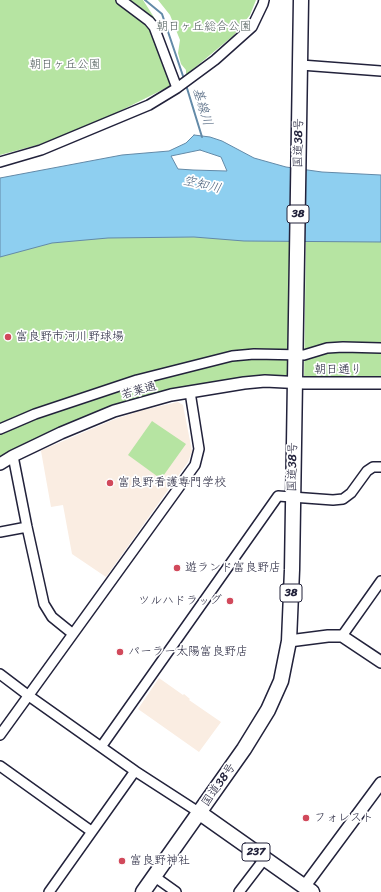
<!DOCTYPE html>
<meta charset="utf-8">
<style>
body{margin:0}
canvas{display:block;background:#fff}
</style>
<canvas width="381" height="892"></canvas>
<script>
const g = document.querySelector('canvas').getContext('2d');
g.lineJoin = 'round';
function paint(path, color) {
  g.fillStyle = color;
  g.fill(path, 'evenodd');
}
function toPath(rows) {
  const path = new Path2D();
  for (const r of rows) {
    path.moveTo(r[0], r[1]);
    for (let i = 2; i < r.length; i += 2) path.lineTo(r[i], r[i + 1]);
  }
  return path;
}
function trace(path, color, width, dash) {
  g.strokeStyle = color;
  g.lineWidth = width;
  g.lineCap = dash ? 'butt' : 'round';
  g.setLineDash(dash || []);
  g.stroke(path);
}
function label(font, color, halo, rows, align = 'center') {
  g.font = font + ' Sriracha,"Klee One",sans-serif';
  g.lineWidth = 3.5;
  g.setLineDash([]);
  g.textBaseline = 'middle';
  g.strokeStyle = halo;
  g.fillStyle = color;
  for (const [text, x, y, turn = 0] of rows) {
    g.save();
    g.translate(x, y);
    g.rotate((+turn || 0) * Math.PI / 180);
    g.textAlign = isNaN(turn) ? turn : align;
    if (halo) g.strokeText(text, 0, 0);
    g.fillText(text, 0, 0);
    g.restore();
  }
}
paint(toPath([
 [178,402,183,405,192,451,188,462,106,577,72,554,63,505,51,507,41,451,42,450,115,419,143,410],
 [159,678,183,695,184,694,190,699,189,700,221,722,199,752,138,709]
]), '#faede2');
paint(toPath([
 [0,0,143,0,159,25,167,47,170,74,168,78,170,86,98,122,41,144,0,155],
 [158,0,256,0,250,15,234,35,186,75,186,70,181,64,178,53,180,40,170,15],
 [81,233,293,234,289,382,142,402,0,464,0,247],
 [306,233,381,238,381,383,304,383],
 [152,421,186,444,161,479,128,455]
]), '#b6e4a2');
const water = toPath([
 [194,135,210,137,222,141,254,158,286,167,322,172,381,175,381,242,244,241,194,237,108,238,52,243,0,257,0,178,122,155,169,151,186,143,194,135],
 [200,150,221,157,227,171,193,170,178,169,171,156,200,150]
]);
paint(water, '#8ecff0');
trace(water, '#638aa8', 1);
trace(toPath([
 [145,0,162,14,184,79],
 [186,85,202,137]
]), '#638aa8', 2);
const minor = toPath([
 [121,0,149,21,154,27,177,88],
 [301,65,381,71],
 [0,162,41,150,149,105,177,88,215,60,252,27,263,4,264,0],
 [0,429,35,414,137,380,232,356,254,354,304,355,327,348,343,347,381,348],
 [13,456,27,527,44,604,52,617,73,634],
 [0,532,27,527],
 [342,636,381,581],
 [0,674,29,696,135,771,200,813],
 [0,735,195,465,199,449,190,392],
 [101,747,278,496,333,500,343,499,351,493,367,471,373,467,381,467],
 [0,766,91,831],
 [155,877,176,892],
 [49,892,135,771],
 [239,892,265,858]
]);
const tertiary = toPath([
 [0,464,13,456,61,433,114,411,171,395,244,383,265,381,304,383,381,383],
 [289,641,328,636,342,636,381,662],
 [304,887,381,783]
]);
const trunk = toPath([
 [200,813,312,892],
 [143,892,244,749,268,710,281,681,289,641,292,570,301,0]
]);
trace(minor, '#22223b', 12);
trace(tertiary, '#22223b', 14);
trace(trunk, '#22223b', 17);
trace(minor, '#fff', 9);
trace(tertiary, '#fff', 11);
trace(trunk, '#fff', 14);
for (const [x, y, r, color] of [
 [8,337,4,"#d1495b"],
 [110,483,4,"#d1495b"],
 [177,568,4,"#d1495b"],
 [230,601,4,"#d1495b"],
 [120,652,4,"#d1495b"],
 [306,818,4,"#d1495b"],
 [122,861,4,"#d1495b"]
]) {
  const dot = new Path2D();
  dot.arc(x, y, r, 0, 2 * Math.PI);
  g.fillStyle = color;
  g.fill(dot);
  trace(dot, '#fff', 1.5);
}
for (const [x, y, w] of [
 [298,214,22],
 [291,593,22],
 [256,852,28]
]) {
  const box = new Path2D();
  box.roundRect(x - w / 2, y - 9, w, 18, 3);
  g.fillStyle = '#fff';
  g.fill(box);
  trace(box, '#22223b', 1);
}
label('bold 11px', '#22223b', null, [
 ["38",298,214],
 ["38",291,593],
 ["237",256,852]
]);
label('12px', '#4e5c5a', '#fff', [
 ["朝日ヶ丘総合公園",204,27],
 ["朝日ヶ丘公園",65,65]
]);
label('12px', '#22223b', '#fff', [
 ["国道38号",299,143,-89],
 ["朝日通り",338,370],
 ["若葉通",139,391,-16],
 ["国道38号",293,467,-89],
 ["国道38号",219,785,-55]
]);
label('12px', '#22223b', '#fff', [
 ["富良野市河川野球場",16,337],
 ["富良野看護専門学校",118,483],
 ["遊ランド富良野店",185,568],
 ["ツルハドラッグ",222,601,"right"],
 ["パーラー太陽富良野店",128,652],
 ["フォレスト",314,818],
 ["富良野神社",130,861]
], 'left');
label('italic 13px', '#485f7a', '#fff', [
 ["基線川",202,107,73],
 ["空知川",202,185,13]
]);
</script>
